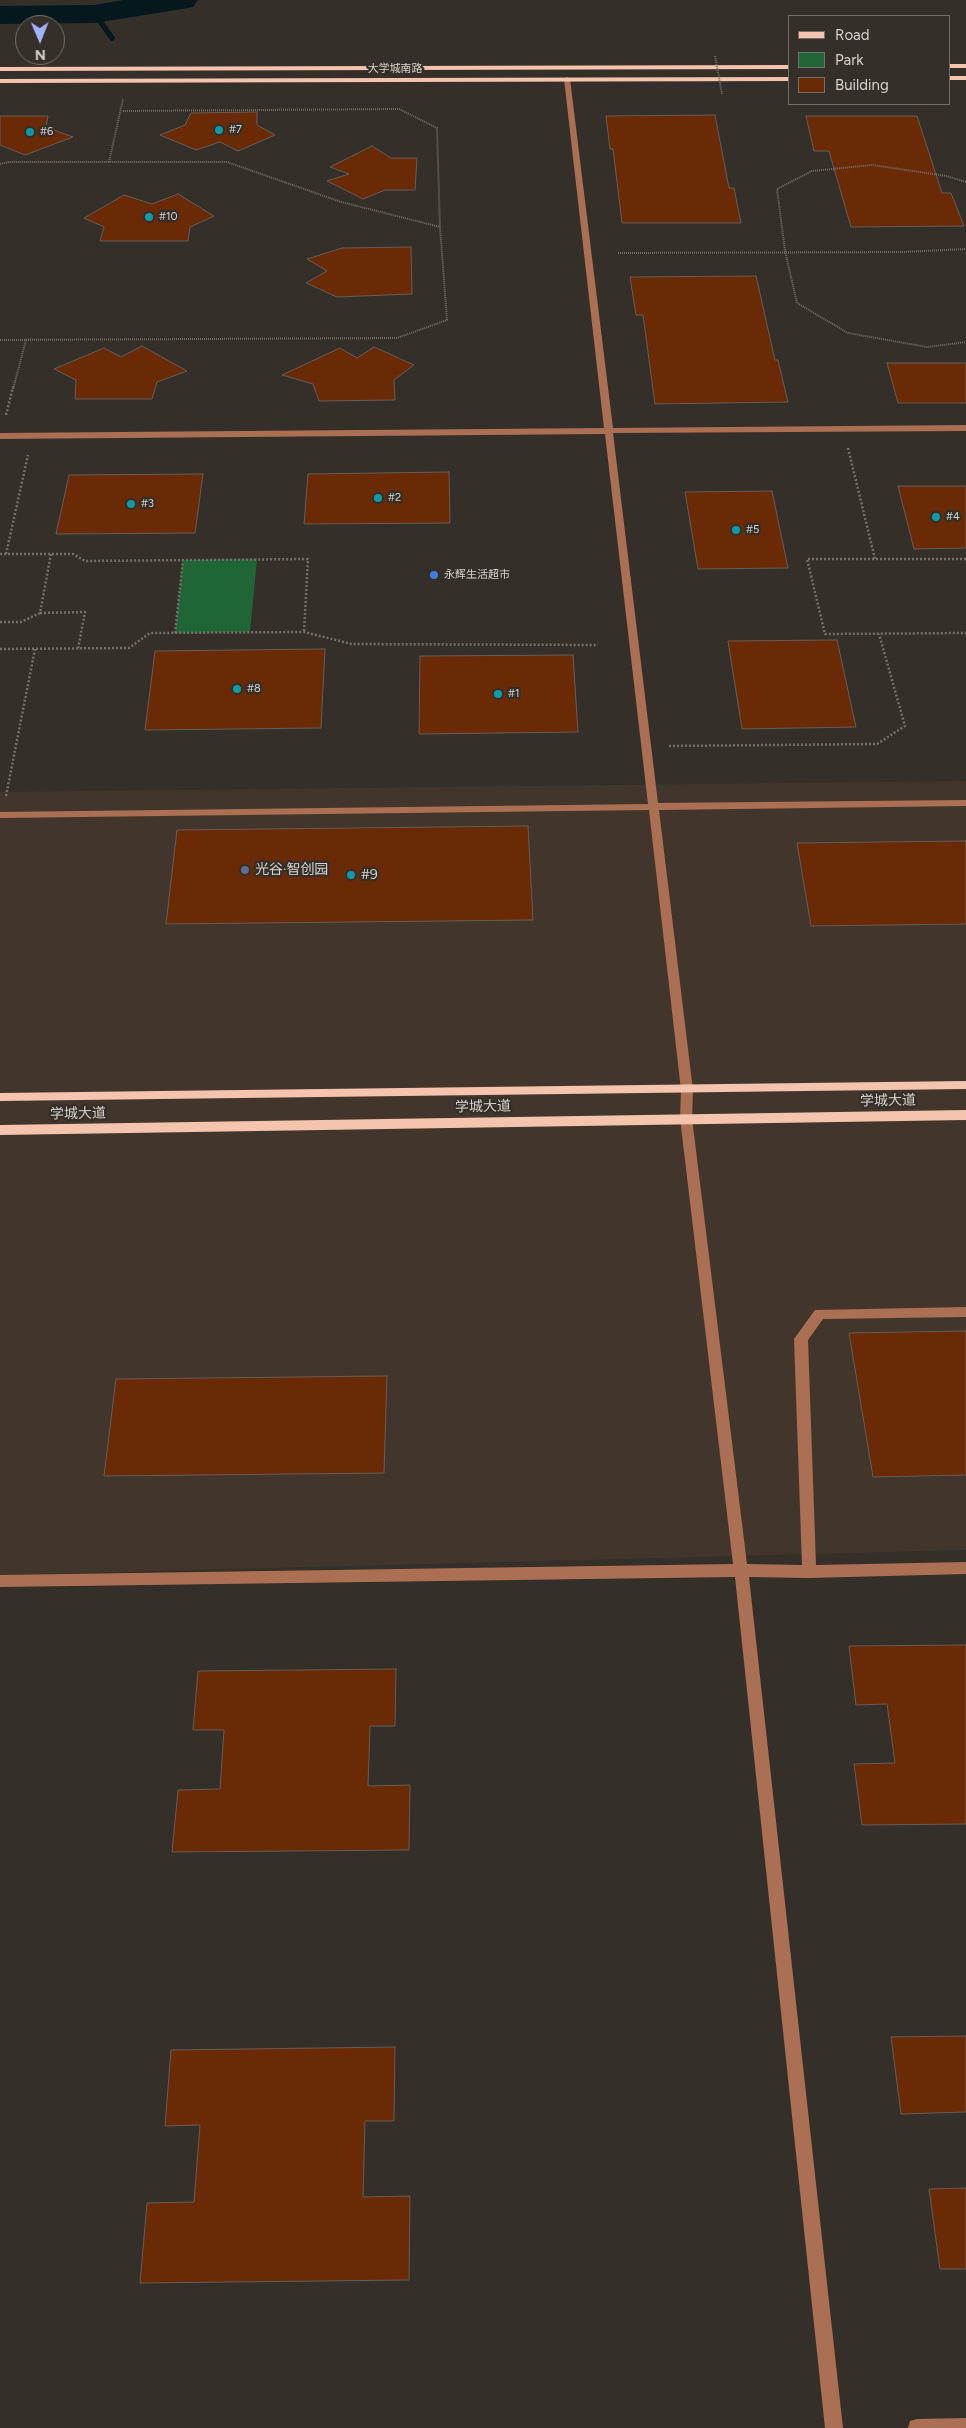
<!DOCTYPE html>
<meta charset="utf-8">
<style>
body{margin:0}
#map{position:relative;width:966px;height:2428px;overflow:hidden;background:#352f29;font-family:Figtree,sans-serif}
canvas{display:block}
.legend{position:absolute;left:788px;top:15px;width:162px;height:90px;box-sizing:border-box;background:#352f29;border:1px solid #75706b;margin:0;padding:6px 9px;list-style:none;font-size:15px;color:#d6d2ce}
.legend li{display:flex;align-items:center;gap:10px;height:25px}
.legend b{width:25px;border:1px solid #75706b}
.north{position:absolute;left:15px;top:15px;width:50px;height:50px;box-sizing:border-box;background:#352f29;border:1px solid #75706b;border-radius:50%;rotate:179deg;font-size:14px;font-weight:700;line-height:20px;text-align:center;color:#d6d2ce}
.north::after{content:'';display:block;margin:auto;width:18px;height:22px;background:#a1b2fd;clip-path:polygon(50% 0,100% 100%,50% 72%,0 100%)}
</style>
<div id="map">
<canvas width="966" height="2428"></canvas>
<ul class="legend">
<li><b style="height:6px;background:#f5c4ae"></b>Road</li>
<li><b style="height:14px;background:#206535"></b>Park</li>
<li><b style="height:14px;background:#6b2a06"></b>Building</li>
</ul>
<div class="north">N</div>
</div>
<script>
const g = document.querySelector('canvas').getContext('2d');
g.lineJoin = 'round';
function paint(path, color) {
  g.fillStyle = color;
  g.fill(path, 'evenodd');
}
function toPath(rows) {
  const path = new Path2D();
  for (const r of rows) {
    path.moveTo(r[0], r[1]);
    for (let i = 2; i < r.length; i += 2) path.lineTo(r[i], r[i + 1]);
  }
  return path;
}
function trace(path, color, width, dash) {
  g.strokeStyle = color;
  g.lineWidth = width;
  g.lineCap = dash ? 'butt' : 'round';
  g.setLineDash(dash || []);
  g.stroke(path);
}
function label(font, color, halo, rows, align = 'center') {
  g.font = font + ' Figtree,"Noto Sans SC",sans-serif';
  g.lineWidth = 4.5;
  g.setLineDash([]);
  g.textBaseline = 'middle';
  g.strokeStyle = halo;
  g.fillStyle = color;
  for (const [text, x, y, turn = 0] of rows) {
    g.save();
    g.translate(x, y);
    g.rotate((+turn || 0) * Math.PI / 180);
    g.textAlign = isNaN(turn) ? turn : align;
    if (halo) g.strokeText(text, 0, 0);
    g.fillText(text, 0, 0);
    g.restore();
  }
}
paint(toPath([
 [966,781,966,1550,0,1575,0,792]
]), '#42362c');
paint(toPath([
 [257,559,250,632,175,633,183,560]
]), '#206535');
trace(toPath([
 [95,14,112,38]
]), '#06181d', 5.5);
paint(toPath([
 [123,0,198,0,193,7,182,9,95,23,0,24,0,6,95,5,123,0]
]), '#06181d');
const building = toPath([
 [257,112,257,125,275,135,238,151,220,142,196,150,160,135,185,125,191,113,257,112],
 [715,115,729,188,734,188,741,223,622,223,613,149,610,149,606,116,715,115],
 [0,116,48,116,46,127,73,137,25,155,0,145,0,116],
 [806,116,917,116,942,193,951,193,964,226,851,227,829,151,814,151,806,116],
 [372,146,391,158,417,158,415,190,385,190,363,199,327,181,349,174,330,167,372,146],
 [178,194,214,216,190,227,188,241,100,241,104,227,84,218,124,195,152,204,178,194],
 [411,247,412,294,337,297,306,283,327,271,307,259,342,248,411,247],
 [756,276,775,360,778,360,788,402,655,404,643,315,636,315,630,277,756,276],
 [142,346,187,371,157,382,152,399,75,399,76,380,54,369,104,348,121,357,142,346],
 [374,347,414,365,394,380,395,400,319,401,313,384,282,375,340,348,357,358,374,347],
 [887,363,966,363,966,403,898,403,887,363],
 [449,472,450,523,304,524,308,474,449,472],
 [203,474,195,533,56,534,69,475,203,474],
 [898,486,966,486,966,548,914,549,898,486],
 [772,491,788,568,698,569,685,492,772,491],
 [837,640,856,727,742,729,728,641,837,640],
 [325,649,321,728,145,730,155,651,325,649],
 [573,655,578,732,419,734,420,656,573,655],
 [528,826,533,920,166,924,177,830,528,826],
 [966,841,966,924,811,926,797,843,966,841],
 [966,1331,966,1475,873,1477,849,1333,966,1331],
 [387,1376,384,1473,104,1476,116,1379,387,1376],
 [966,1645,966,1824,862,1825,854,1764,895,1763,887,1704,856,1705,849,1646,966,1645],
 [396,1669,395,1726,370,1726,368,1786,410,1785,409,1850,172,1852,178,1790,220,1789,224,1730,193,1730,198,1671,396,1669],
 [966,2036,966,2112,901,2114,891,2037,966,2036],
 [395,2047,394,2121,365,2121,363,2197,410,2196,409,2280,140,2283,147,2203,194,2202,200,2125,165,2126,171,2050,395,2047],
 [966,2188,966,2269,940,2269,929,2189,966,2188]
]);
paint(building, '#6b2a06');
trace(building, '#665d59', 1);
trace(toPath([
 [109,162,123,99],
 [0,164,9,162,227,162,341,202,440,227],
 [966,182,947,176,872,165,812,171,777,189,785,251,797,303,848,333,927,347,966,342],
 [618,253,903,252,966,249],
 [0,340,397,338,447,320,440,227,437,128,399,109,122,111],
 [13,389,26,340]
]), '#746f6a', 2, [1, 1]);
trace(toPath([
 [6,415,13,387],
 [848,448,875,559],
 [0,554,73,554,85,561,308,559,304,632],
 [6,554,28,455],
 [966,559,807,559,825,634,966,633],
 [40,613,85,612,78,649],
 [0,622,21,622,40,613,51,554],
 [175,633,183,560],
 [0,649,129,648,150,633,304,632,352,644,598,645],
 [669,746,877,744,905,726,879,634],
 [6,796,35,649]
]), '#746f6a', 2.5, [2, 2]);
paint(toPath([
 [567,77,570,79,613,428,966,425,966,431,613,433,658,803,966,800,966,806,659,810,693,1090,692,1118,747,1564,802,1565,794,1339,815,1310,966,1307,966,1317,823,1319,808,1340,816,1565,966,1562,966,1574,809,1578,749,1577,843,2428,825,2428,735,1577,0,1587,0,1575,733,1564,680,1118,681,1090,649,810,0,818,0,812,648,804,605,434,0,439,0,433,604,428,564,79,567,77],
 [966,2418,966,2428,908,2428,910,2421,917,2419,966,2418]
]), '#ab7054');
paint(toPath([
 [950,64,966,64,966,68,950,68,950,64],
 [790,65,790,69,0,71,0,67,790,65],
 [950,76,966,76,966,80,950,80,950,76],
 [790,77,790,81,0,83,0,79,790,77],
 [966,1081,966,1089,0,1101,0,1093,966,1081],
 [966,1110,966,1120,0,1135,0,1125,966,1110]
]), '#f5c4ae');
trace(toPath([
 [715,56,722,94]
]), '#746f6a', 2, [1, 1]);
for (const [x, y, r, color] of [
 [219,130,5,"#0f9aa8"],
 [30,132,5,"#0f9aa8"],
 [149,217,5,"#0f9aa8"],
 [378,498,5,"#0f9aa8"],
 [131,504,5,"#0f9aa8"],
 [936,517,5,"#0f9aa8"],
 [736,530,5,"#0f9aa8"],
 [434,575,5,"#3f7fe0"],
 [237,689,5,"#0f9aa8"],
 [498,694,5,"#0f9aa8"],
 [245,870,5,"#5c6f8a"],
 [351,875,5,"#0f9aa8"]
]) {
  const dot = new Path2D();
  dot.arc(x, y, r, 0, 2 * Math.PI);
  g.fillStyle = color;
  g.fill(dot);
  trace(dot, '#352f29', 2);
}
label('11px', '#d6d2ce', '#352f29', [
 ["大学城南路",395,69]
]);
label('11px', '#d6d2ce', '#352f29', [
 ["#7",229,130],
 ["#6",40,132],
 ["#10",159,217],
 ["#2",388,498],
 ["#3",141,504],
 ["#4",946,517],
 ["#5",746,530],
 ["永辉生活超市",444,575],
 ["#8",247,689],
 ["#1",508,694]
], 'left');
label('14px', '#d6d2ce', '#352f29', [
 ["光谷·智创园",255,870],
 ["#9",361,875]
], 'left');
label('14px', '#d6d2ce', '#352f29', [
 ["学城大道",888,1101,-1],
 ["学城大道",483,1107,-1],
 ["学城大道",78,1114,-1]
]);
</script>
